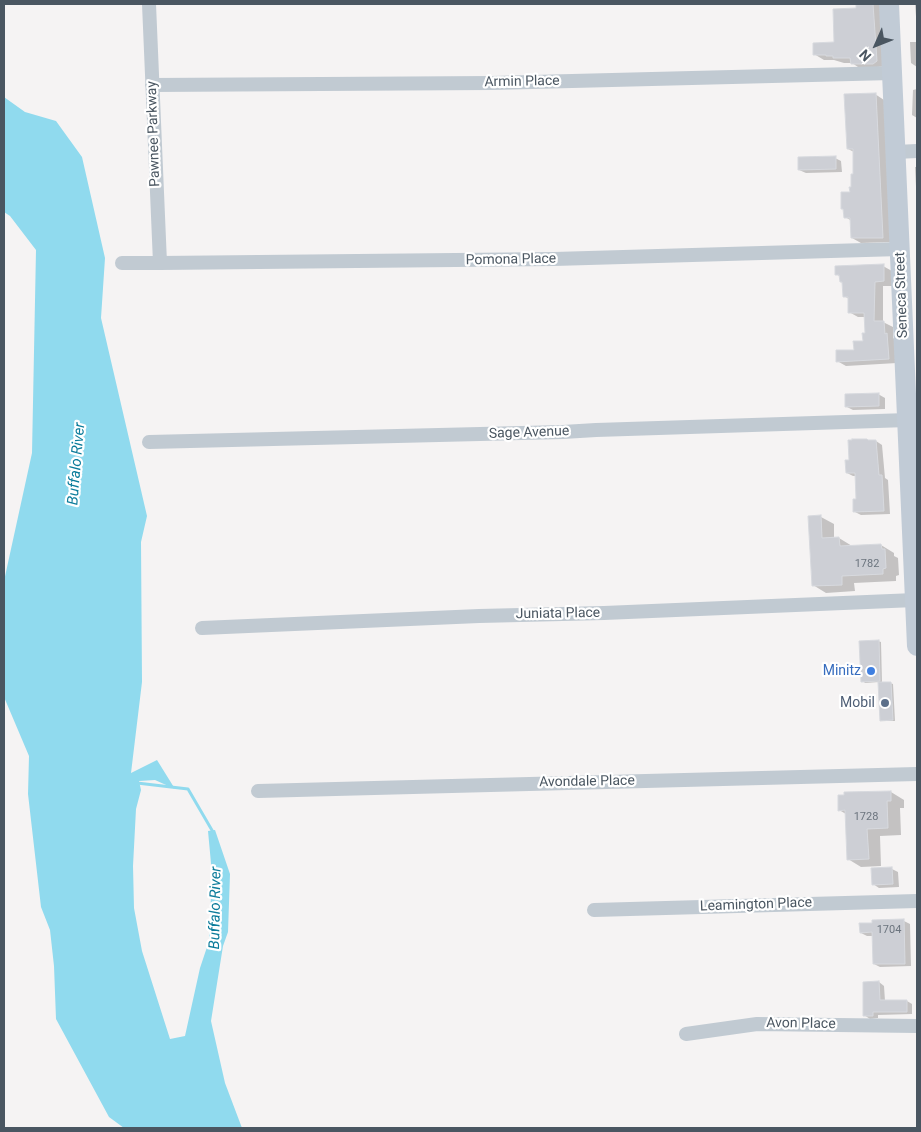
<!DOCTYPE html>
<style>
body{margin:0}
#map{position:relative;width:921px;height:1132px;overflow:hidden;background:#f5f3f3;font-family:Roboto,sans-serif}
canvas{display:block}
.frame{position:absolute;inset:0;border:5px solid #4a5661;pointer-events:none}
.north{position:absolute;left:851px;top:20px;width:50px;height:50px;-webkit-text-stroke:4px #fff;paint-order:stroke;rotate:226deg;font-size:14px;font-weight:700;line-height:20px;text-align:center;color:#4a5661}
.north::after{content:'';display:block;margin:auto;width:18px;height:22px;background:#4a5661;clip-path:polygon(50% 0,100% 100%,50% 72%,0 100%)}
</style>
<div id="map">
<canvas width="921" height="1132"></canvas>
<div class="frame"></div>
<div class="north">N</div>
</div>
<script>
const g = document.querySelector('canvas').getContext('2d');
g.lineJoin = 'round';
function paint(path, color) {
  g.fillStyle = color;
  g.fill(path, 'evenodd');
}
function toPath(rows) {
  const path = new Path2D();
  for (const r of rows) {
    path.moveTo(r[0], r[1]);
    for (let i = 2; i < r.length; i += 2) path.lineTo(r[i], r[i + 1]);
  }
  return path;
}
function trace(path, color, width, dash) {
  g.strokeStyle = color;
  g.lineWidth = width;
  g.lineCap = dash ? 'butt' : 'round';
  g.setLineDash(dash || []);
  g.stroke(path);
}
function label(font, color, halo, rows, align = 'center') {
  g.font = font + ' Roboto,sans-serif';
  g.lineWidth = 4.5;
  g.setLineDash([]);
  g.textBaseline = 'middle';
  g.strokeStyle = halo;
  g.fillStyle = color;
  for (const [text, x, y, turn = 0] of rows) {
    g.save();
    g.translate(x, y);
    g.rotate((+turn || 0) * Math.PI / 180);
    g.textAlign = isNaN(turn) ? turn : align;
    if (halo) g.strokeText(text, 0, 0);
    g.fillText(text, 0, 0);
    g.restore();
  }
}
paint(toPath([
 [4,97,25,112,56,121,82,157,105,258,101,318,147,516,141,542,142,682,131,773,157,760,175,789,155,780,139,781,141,790,136,809,133,866,134,908,142,951,170,1039,185,1036,200,968,209,941,212,874,208,831,215,830,230,874,228,932,223,946,211,1021,225,1083,242,1128,124,1128,109,1117,56,1019,54,966,50,930,41,907,28,794,29,756,4,697,4,581,32,453,36,250,10,216,4,212]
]), '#90daee');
paint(toPath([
 [857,4,880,4,886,66,861,69,852,63,844,63,834,60,824,60,814,54,835,44,857,9],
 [915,4,917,4,917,29],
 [910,42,917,42,917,67,911,63],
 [917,89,917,118,912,115,913,90],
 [875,94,884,100,891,242,861,243,852,238,852,221,845,217,855,175,854,152,848,149],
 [835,158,841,161,842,172,806,173,799,170],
 [915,167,917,167,917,188,916,187],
 [883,266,892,271,893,286,883,286,883,322,893,327,893,338,896,340,897,363,846,366,837,361,855,351,864,342,866,334,866,317,858,317,849,312,849,299,844,296,843,283,841,282,841,277,836,274],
 [878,394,885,398,885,409,853,410,847,407],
 [876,441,882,445,885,478,888,480,890,514,861,515,855,512,857,500,856,476,853,476,847,473,850,461],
 [821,517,834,524,834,539,839,538,852,546,881,545,894,553,894,556,898,558,899,575,896,576,896,581,854,583,855,591,826,593,813,585],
 [878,641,881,642,882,683,890,683,893,684,895,721,884,721,881,720,879,682,865,683,863,681],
 [891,792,904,800,904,808,900,808,901,835,880,836,881,866,861,867,848,859,846,814,839,810],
 [872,869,892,869,898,872,899,887,879,888,873,884],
 [904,921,910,924,911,966,880,967,874,964,874,936,867,936,861,933],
 [879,982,884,986,885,1001,907,1001,912,1004,912,1014,878,1015,878,1018,870,1019,864,1015]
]), '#0003');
trace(toPath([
 [137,783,188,789,213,832]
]), '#90daee', 3);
const building = toPath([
 [873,4,877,61,873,64,851,64,850,58,833,58,833,56,826,56,826,55,813,55,813,43,834,42,833,9,856,8,856,5,873,4],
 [876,93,883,238,851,238,850,218,844,218,843,209,841,209,841,192,850,192,849,187,851,187,851,174,853,174,853,149,847,149,844,94,876,93],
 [836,156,836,169,798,170,798,157,836,156],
 [884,264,884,281,875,282,874,321,884,321,885,334,887,333,889,359,836,362,836,350,854,350,853,341,863,341,862,333,865,333,864,313,848,313,848,297,843,297,842,282,840,282,839,275,835,275,835,266,884,264],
 [879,393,879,406,845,407,845,394,879,393],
 [852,439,867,439,868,440,876,440,879,475,882,475,884,511,853,512,853,499,856,499,855,473,846,473,845,460,849,460,848,440,852,440,852,439],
 [821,515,822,538,839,537,840,546,881,544,882,549,885,549,886,568,883,569,883,574,842,576,842,585,812,586,808,516,821,515],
 [879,640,880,681,861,682,859,641,879,640],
 [878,682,891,682,893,720,880,721,878,682],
 [891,791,891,801,887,801,888,828,867,829,869,859,847,860,845,810,838,811,838,795,844,795,844,792,891,791],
 [892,867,893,884,872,885,871,868,892,867],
 [904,919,905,964,873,964,872,932,860,933,859,923,872,923,872,920,904,919],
 [879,981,880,1000,907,1000,907,1012,873,1012,873,1016,863,1016,863,982,879,981]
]);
paint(building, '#cdcfd5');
trace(building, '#d7d9de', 1);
trace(toPath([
 [149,4,160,263],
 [152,85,492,83,892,73],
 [896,152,917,151],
 [122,263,160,263,554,259,900,249],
 [149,442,563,432,596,430,908,420],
 [202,628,479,616,604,613,915,600],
 [258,791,917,774],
 [594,910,917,901],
 [686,1034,757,1024,917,1026]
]), '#c1cad2', 14);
trace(toPath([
 [889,4,917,646]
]), '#c1cbd6', 20);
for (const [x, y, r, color] of [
 [871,671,5,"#3f7fe0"],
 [885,703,5,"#5c6f8a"]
]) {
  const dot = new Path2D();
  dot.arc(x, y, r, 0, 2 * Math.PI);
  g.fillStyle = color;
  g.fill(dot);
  trace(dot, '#fff', 2);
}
label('11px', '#6b747e', null, [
 ["1782",867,564],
 ["1728",866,817],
 ["1704",889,930]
]);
label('14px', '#4a5661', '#fff', [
 ["Armin Place",522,82,-1],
 ["Pawnee Parkway",154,134,-92],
 ["Pomona Place",511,260,-1],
 ["Seneca Street",902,295,-92],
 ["Sage Avenue",529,433,-2],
 ["Juniata Place",558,614,-1],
 ["Avondale Place",587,782,-1],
 ["Leamington Place",756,905,-2],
 ["Avon Place",801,1024,1]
]);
label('14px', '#366cbe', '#fff', [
 ["Minitz",861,671]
], 'right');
label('14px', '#4e5e75', '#fff', [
 ["Mobil",875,703]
], 'right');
label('italic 15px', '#0c7c9b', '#fff', [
 ["Buffalo River",77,464,-85],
 ["Buffalo River",216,908,-89]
]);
</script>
